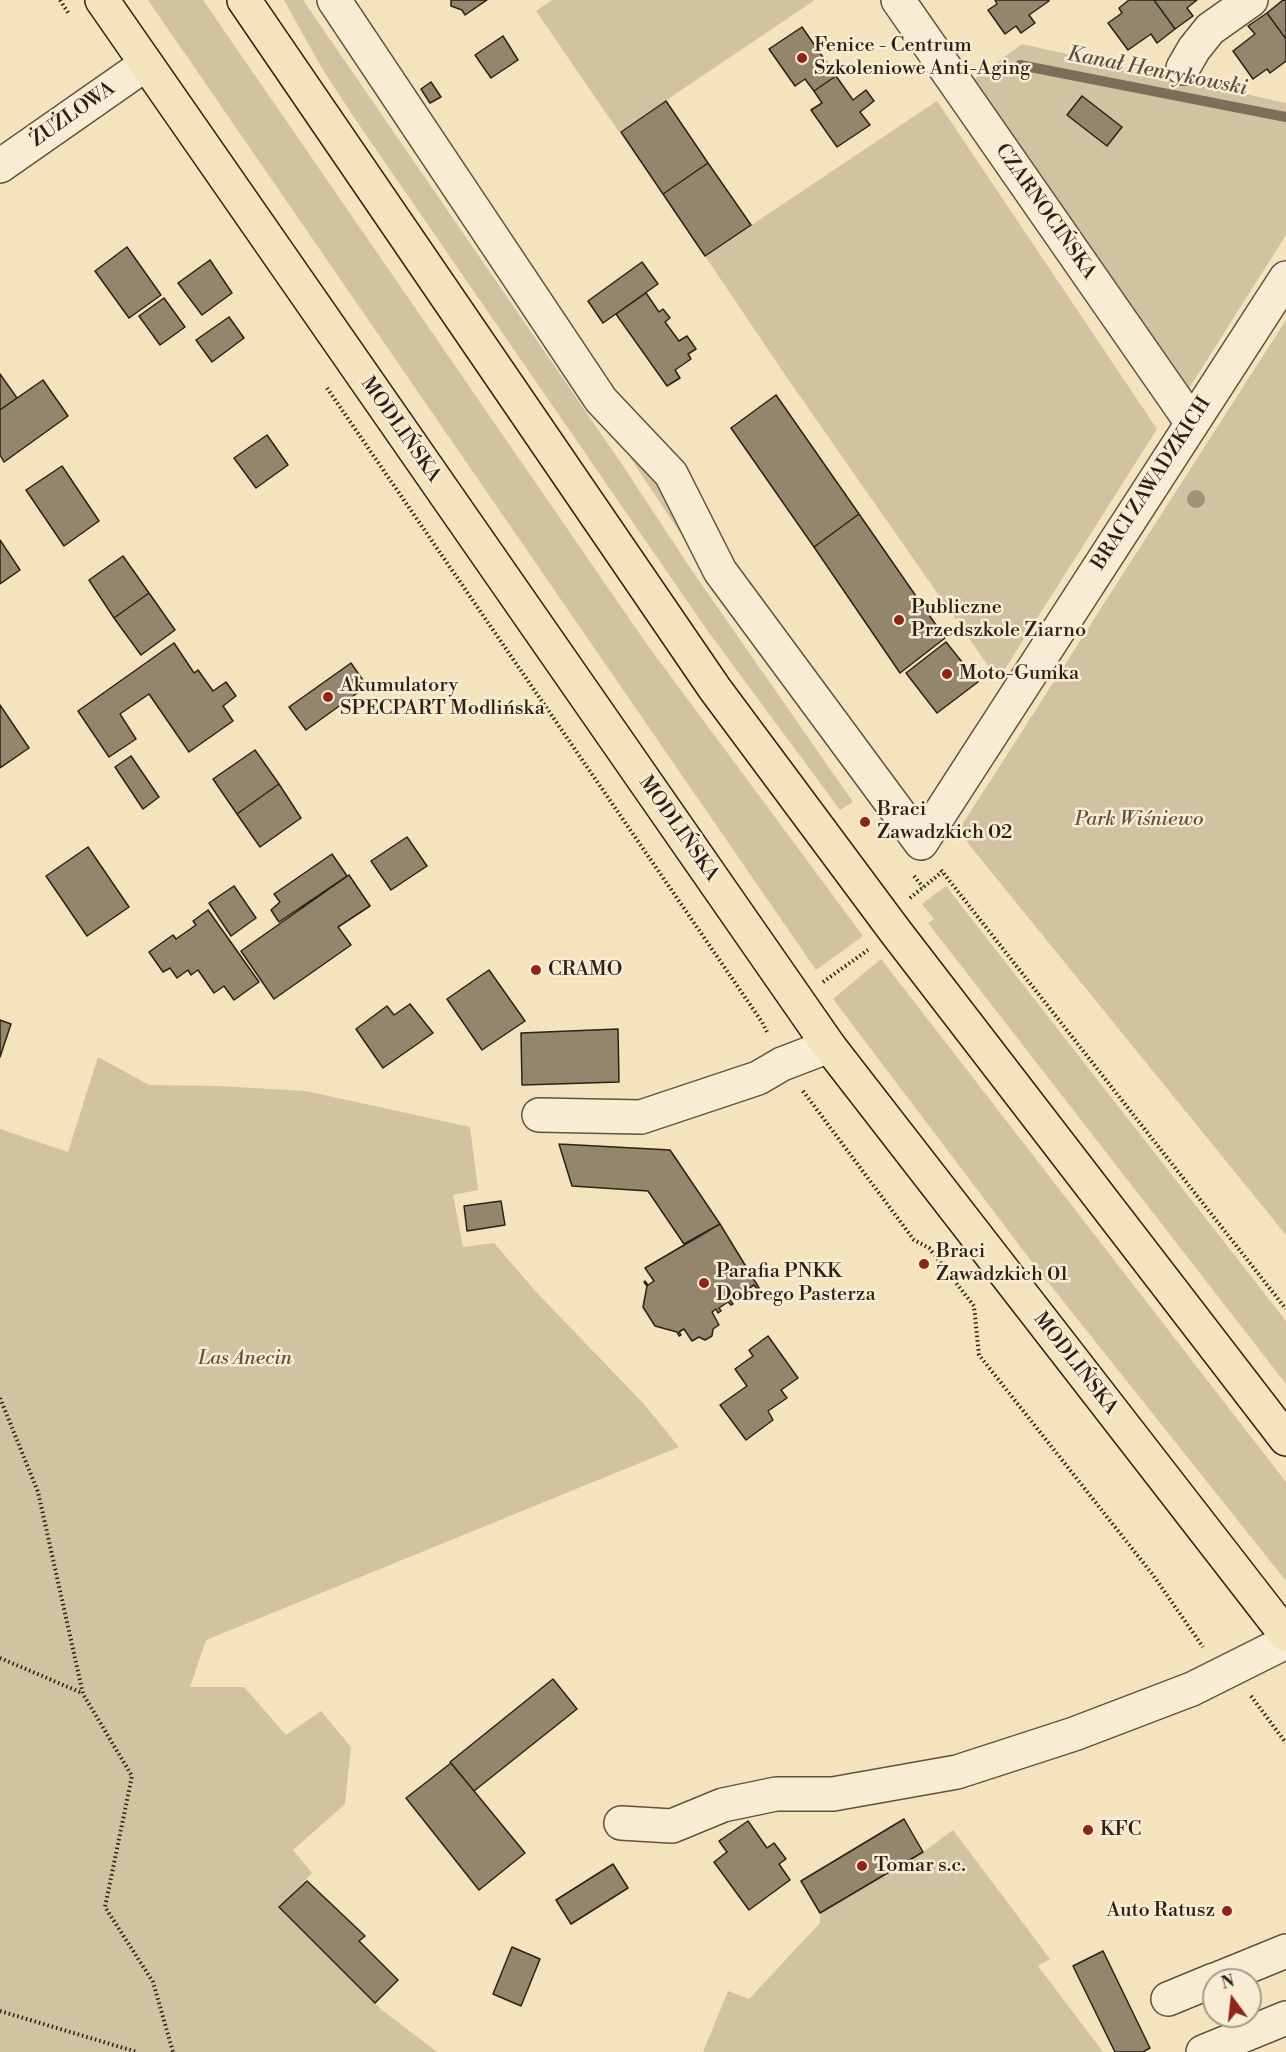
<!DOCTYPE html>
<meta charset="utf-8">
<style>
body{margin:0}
#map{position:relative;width:1286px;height:2052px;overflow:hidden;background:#f4e3bd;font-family:"Libre Bodoni",serif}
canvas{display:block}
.north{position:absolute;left:1202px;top:1968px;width:60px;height:60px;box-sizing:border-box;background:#f8edd4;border:2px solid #a79b88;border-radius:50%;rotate:345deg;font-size:16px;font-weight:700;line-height:24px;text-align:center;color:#2d2117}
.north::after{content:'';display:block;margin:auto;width:21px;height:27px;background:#8f2418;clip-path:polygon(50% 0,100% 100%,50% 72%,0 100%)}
</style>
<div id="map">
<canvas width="1286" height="2052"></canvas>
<div class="north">N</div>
</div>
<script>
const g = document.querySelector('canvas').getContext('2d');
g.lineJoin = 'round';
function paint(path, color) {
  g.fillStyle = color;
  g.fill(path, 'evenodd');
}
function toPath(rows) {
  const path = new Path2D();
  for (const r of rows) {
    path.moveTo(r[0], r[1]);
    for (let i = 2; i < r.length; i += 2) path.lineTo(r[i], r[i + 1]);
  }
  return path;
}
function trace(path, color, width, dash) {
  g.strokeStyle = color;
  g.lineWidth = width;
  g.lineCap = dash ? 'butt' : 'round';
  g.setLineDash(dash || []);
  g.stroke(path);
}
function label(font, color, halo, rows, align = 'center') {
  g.font = font + ' "Libre Bodoni",serif';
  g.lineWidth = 5;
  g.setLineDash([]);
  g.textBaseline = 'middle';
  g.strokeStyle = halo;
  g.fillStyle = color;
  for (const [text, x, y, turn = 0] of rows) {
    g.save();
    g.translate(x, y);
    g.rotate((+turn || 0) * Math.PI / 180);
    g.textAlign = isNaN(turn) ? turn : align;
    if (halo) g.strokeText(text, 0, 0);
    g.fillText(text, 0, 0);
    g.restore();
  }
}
paint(toPath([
 [148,0,203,0,646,643,863,936,816,970],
 [284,0,303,0,619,460,695,575,853,802,840,810,707,630,353,116,320,65],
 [552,0,815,0,619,132,536,11],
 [1022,44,1286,103,1286,235,1188,390,973,80],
 [937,101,1157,429,998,680,790,382,705,256],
 [1286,320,1286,1235,958,831],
 [616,436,660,476,692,551],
 [946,886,1286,1321,1286,1384,928,923,934,919,922,904],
 [881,959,1286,1482,1286,1581,1032,1262,833,999],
 [98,1057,149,1085,219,1086,306,1091,470,1127,478,1190,453,1195,463,1247,494,1243,538,1294,643,1403,679,1447,206,1640,190,1687,244,1687,286,1735,321,1711,351,1747,345,1804,293,1850,312,1873,280,1907,382,2010,437,2052,0,2052,0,1129,68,1152],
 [953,1830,1050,1959,1038,1966,1103,2052,703,2052,728,1991,749,1999,820,1923,820,1913,923,1852]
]), '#d2c2a1');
trace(toPath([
 [1020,65,1286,117]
]), '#7c6e59', 10);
const building = toPath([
 [451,0,487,0,465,15,462,10,451,6,451,0],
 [995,0,1048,0,1049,1,1029,15,1035,23,1021,33,1016,26,1005,34,988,10,997,4,995,0],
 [1129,0,1154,0,1175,29,1157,43,1151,34,1128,50,1108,23,1122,13,1119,8,1129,0],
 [1154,0,1197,0,1187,8,1193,16,1175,29,1154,0],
 [1283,0,1286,1,1286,39,1267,13,1283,0],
 [1267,13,1286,39,1286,61,1270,73,1267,69,1253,79,1233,51,1255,34,1248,26,1267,13],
 [802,27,836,76,814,91,805,79,795,86,769,49,802,27],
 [503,36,518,60,491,78,475,55,503,36],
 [836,76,853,100,866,90,874,101,860,112,870,125,837,147,811,110,822,103,814,91,836,76],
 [431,82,441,97,430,103,421,89,431,82],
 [1082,96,1122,127,1107,146,1067,115,1082,96],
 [666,101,708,163,663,194,621,132,666,101],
 [708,163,751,225,705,256,663,194,708,163],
 [127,247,161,295,129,318,95,271,127,247],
 [210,260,232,293,202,315,178,283,210,260],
 [642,262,658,284,603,323,588,301,642,262],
 [646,293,659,312,663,309,670,318,665,322,679,341,687,336,696,349,688,354,691,359,675,370,680,378,667,386,616,314,646,293],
 [164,298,185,327,160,345,139,316,164,298],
 [229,317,244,338,212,362,196,340,229,317],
 [0,374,17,398,0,410,0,374],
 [43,380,68,416,4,462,0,455,0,410,43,380],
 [776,395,859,514,814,547,731,428,776,395],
 [267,435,288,465,256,488,234,458,267,435],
 [62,466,99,521,64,546,26,490,62,466],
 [859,514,945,638,900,673,814,547,859,514],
 [0,540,20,570,0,584,0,540],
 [123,556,149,593,114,618,89,580,123,556],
 [149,593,175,630,141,655,114,618,149,593],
 [946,642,978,682,937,713,906,673,946,642],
 [174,643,194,673,198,670,213,691,226,682,236,696,223,706,233,721,189,752,149,694,120,714,136,739,109,757,78,711,174,643],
 [351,663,367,686,306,730,289,707,351,663],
 [0,705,29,748,0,768,0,705],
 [255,750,279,784,237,814,213,779,255,750],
 [131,756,159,797,143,809,115,767,131,756],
 [279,784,301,818,260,847,237,814,279,784],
 [407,837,427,866,391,890,371,861,407,837],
 [88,847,129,907,87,936,46,876,88,847],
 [332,854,347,876,279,922,271,910,280,902,274,894,332,854],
 [349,875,370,906,338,927,351,945,274,999,241,951,349,875],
 [234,886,256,918,231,936,209,903,234,886],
 [208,910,259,982,234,1000,224,986,214,993,198,970,191,975,188,970,177,978,170,968,163,972,149,952,173,935,176,939,196,925,193,921,208,910],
 [489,970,525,1021,482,1050,447,999,489,970],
 [410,1004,433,1033,383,1068,356,1029,387,1006,394,1015,410,1004],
 [0,1020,11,1024,0,1057,0,1020],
 [618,1029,619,1082,522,1085,521,1033,618,1029],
 [559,1144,670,1150,720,1224,684,1244,648,1191,572,1186,559,1144],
 [501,1201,505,1225,467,1231,464,1206,501,1201],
 [720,1224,759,1288,757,1289,754,1285,743,1292,746,1296,744,1297,741,1294,730,1300,733,1304,731,1305,728,1302,719,1308,721,1311,718,1313,716,1309,712,1312,719,1325,713,1329,712,1336,705,1340,699,1337,692,1341,684,1329,679,1332,681,1335,679,1336,677,1332,655,1326,643,1307,647,1286,644,1282,645,1281,648,1285,654,1281,645,1268,720,1224],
 [768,1336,798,1378,781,1390,787,1398,768,1411,773,1420,746,1440,720,1405,747,1386,735,1369,753,1356,749,1350,768,1336],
 [553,1679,577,1709,474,1791,450,1762,553,1679],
 [451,1763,525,1853,479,1890,406,1798,451,1763],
 [904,1819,923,1852,820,1913,801,1881,904,1819],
 [748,1821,767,1848,774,1843,786,1859,779,1864,790,1880,749,1910,714,1862,727,1852,719,1841,748,1821],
 [613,1864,628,1888,571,1924,556,1900,613,1864],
 [307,1881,365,1936,359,1941,398,1980,375,2003,279,1907,307,1881],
 [512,1947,540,1959,521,2006,493,1994,512,1947],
 [1103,1951,1150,2048,1143,2052,1115,2052,1073,1966,1103,1951]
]);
paint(building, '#94866d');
trace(building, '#2d2117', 1.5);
const minor = toPath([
 [334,0,601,400,671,474,720,571,921,843,1286,278],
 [898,0,1192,423],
 [1183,68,1194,49,1210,29,1251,0],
 [0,166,146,64],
 [539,1115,641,1117,758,1078,782,1064,829,1046],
 [621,1823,672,1826,723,1805,776,1794,833,1794,957,1772,1074,1734,1192,1689,1286,1642],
 [1215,1980,1286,1951],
 [1168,1999,1214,1980],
 [1203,2052,1286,2018]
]);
const major = toPath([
 [102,0,829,1046,1286,1635],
 [244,0,715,689,895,931,1286,1439]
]);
trace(minor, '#5f5240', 36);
trace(major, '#2d2117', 36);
trace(toPath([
 [60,0,69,14],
 [327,388,762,1022,768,1034],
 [941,870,1286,1309],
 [914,876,923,887],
 [910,898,942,872],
 [823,982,868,950],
 [803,1091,914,1240,929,1248,974,1306,979,1355,1153,1575,1203,1647],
 [0,1398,38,1492,83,1694,132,1776,105,1907,153,1982,173,2052],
 [0,1658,82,1693],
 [1251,1696,1286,1743],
 [0,2011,137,2052]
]), '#2d2117', 4, [1.5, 3]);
trace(minor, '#f8edd4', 33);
trace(major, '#f4e3bd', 33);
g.fillStyle = '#a29378';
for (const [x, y] of [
 [1196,499]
]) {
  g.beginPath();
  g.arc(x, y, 9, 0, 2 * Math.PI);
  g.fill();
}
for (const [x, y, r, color] of [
 [802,58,6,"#8f2418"],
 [899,620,6,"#8f2418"],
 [947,674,6,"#8f2418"],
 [328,697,6,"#8f2418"],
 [865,822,6,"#8f2418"],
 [536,970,6,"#8f2418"],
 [924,1264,6,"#8f2418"],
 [704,1283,6,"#8f2418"],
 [1088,1830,6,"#8f2418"],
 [862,1866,6,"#8f2418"],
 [1227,1911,6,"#8f2418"]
]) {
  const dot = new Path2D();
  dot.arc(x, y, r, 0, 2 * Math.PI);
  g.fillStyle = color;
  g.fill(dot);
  trace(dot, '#f8edd4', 2);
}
label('20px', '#2d2117', '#f8edd4', [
 ["Fenice - Centrum",814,46],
 ["Szkoleniowe Anti-Aging",814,69],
 ["Publiczne",911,608],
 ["Przedszkole Ziarno",911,631],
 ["Moto-Gumka",959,674],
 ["Akumulatory",340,686],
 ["SPECPART Modlińska",340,709],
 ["Braci",877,810],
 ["Zawadzkich 02",877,833],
 ["CRAMO",548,970],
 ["Braci",936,1252],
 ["Zawadzkich 01",936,1275],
 ["Parafia PNKK",716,1272],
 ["Dobrego Pasterza",716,1295],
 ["KFC",1100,1830],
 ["Tomar s.c.",874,1866],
 ["Auto Ratusz",1215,1911,"right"]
], 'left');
label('20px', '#2d2117', '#f8edd4', [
 ["ŻUŻLOWA",73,115,-35],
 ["CZARNOCIŃSKA",1045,212,55],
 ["MODLIŃSKA",400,430,55],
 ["BRACI ZAWADZKICH",1152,484,-57],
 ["MODLIŃSKA",678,829,55],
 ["MODLIŃSKA",1075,1364,52]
]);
label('italic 20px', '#5f5140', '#f8edd4', [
 ["Park Wiśniewo",1139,820],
 ["Las Anecin",245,1359]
]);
label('italic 21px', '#5b4e3e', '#f8edd4', [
 ["Kanał Henrykowski",1157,72,11]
]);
</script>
